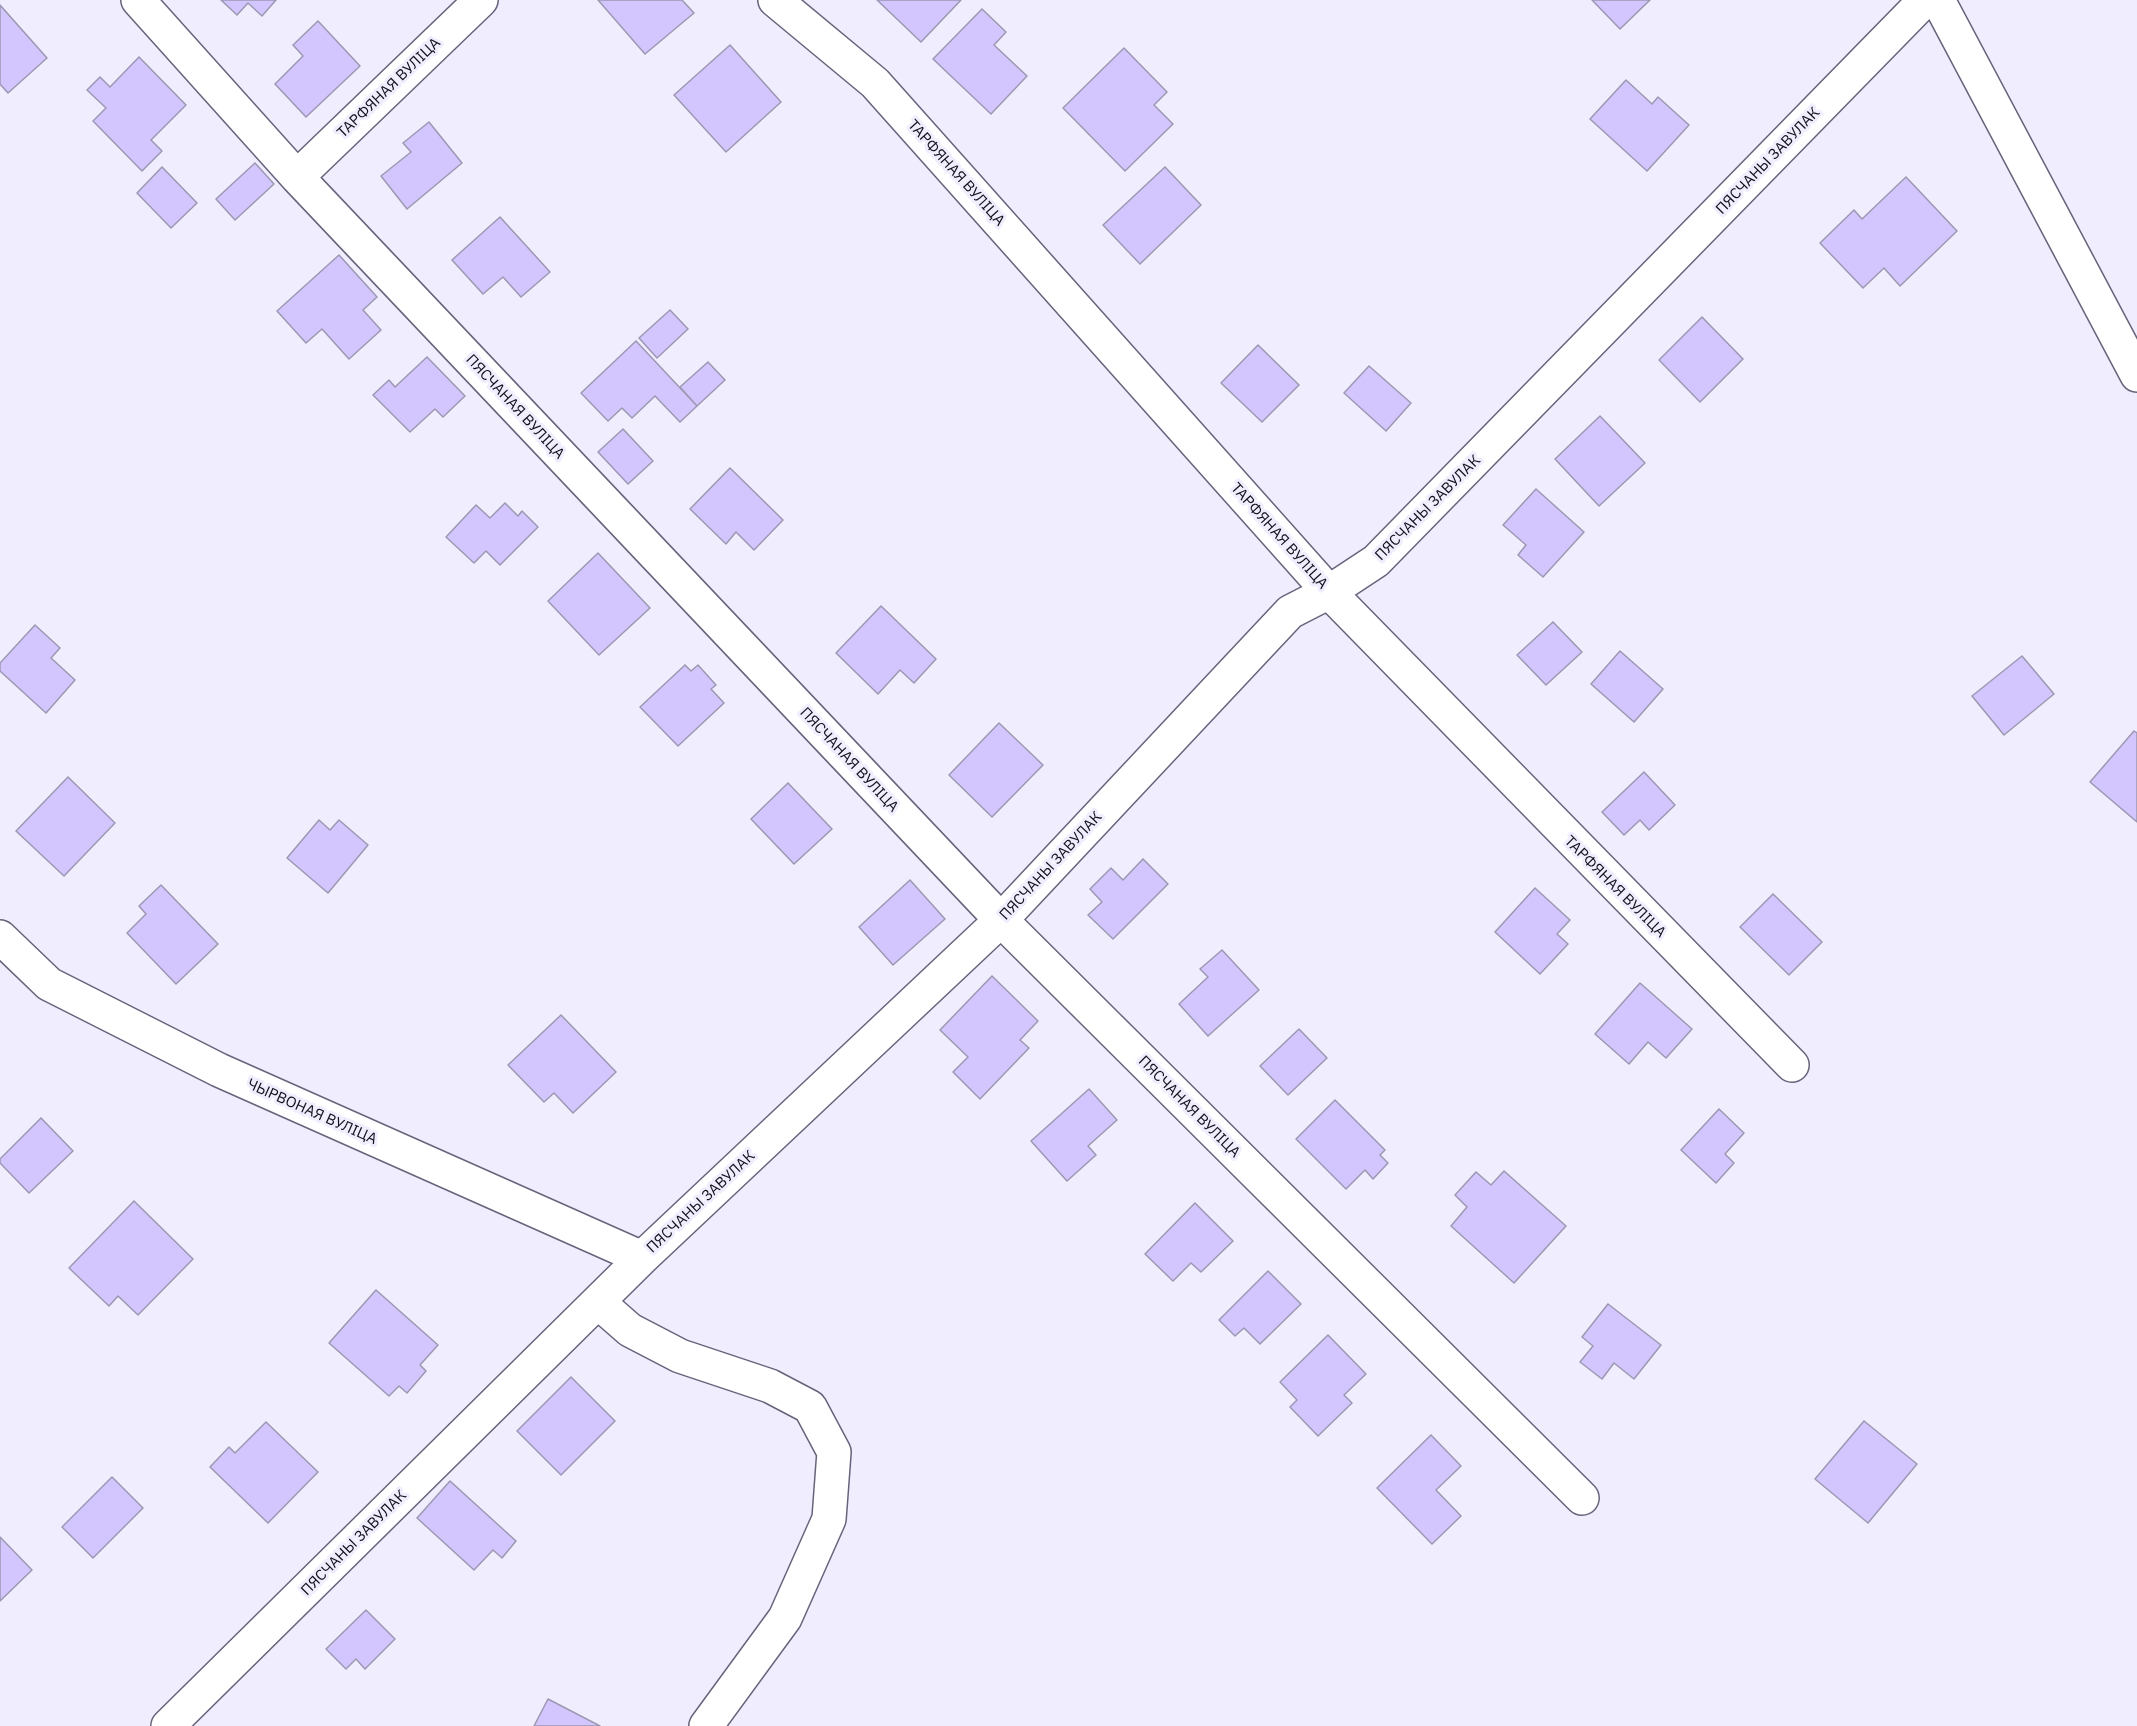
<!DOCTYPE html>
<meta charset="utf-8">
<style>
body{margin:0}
canvas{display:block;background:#f0edfe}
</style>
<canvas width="2137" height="1726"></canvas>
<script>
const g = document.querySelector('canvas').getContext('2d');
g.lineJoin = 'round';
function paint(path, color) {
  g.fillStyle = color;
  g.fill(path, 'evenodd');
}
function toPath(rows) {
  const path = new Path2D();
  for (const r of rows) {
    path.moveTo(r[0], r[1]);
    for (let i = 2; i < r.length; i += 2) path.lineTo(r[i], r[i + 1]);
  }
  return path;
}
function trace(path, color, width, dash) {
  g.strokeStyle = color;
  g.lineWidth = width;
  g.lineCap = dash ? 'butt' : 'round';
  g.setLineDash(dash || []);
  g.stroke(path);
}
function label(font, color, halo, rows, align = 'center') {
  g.font = font + ' "IBM Plex Sans",sans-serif';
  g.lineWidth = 6;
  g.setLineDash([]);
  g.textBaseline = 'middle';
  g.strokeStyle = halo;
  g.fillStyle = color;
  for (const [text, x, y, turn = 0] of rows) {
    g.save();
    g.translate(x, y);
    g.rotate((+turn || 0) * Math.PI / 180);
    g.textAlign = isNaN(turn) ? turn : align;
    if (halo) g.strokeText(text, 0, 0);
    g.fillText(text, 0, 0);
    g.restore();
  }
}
const building = toPath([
 [221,0,276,0,262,16,248,3,237,15,221,0],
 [598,0,682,0,694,13,645,54,598,0],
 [877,0,961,0,921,42,877,0],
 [1592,0,1650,0,1620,29,1592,0],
 [0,5,47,58,8,93,0,84,0,5],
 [982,9,1006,32,994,45,1027,76,991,114,933,59,982,9],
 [318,21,360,66,306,117,275,84,303,56,293,45,318,21],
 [730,45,781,102,726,152,674,95,730,45],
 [1124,48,1167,92,1154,105,1173,124,1125,171,1063,108,1124,48],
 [139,57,186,105,151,140,162,151,142,171,93,121,106,108,87,90,100,77,110,87,139,57],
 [1626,80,1652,104,1658,97,1689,125,1647,171,1590,119,1626,80],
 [429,122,462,163,407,209,381,176,411,152,403,143,429,122],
 [255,163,274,184,235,220,216,199,255,163],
 [162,167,197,203,171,228,137,193,162,167],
 [1165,167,1201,205,1140,264,1103,225,1165,167],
 [1906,177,1957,231,1900,286,1884,268,1863,288,1820,243,1854,210,1862,219,1906,177],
 [500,217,550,272,521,297,503,277,483,294,452,260,500,217],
 [339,255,377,297,363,310,381,330,349,359,322,329,306,343,277,311,339,255],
 [670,310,688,329,657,358,639,338,670,310],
 [1702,317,1743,359,1700,402,1659,360,1702,317],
 [636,341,697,406,680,422,655,396,632,418,622,408,608,421,581,393,636,341],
 [1258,345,1299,385,1262,422,1221,383,1258,345],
 [427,357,465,396,443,417,435,409,410,432,373,395,389,380,395,387,427,357],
 [708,362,725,380,697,406,680,387,708,362],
 [1369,366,1411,403,1386,431,1344,393,1369,366],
 [1600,416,1645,463,1599,506,1555,459,1600,416],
 [623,429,653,461,628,484,598,452,623,429],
 [730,468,783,520,754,550,736,532,726,544,690,509,730,468],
 [1536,489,1584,532,1543,577,1518,555,1526,545,1503,525,1536,489],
 [505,503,518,516,522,511,538,527,500,565,486,551,474,563,446,537,476,505,490,518,505,503],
 [598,553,650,608,599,655,548,601,598,553],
 [881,606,936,659,914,683,900,670,878,694,836,653,881,606],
 [1553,622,1582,652,1546,685,1517,655,1553,622],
 [35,625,60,648,51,658,75,680,46,713,0,671,0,663,35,625],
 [1620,651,1663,689,1634,722,1591,684,1620,651],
 [2022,656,2054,694,2004,735,1972,696,2022,656],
 [685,665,691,671,698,665,716,685,711,689,724,703,678,746,640,707,685,665],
 [999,723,1043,765,992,817,949,775,999,723],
 [2134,731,2137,733,2137,822,2090,782,2134,731],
 [1644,772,1675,805,1649,830,1640,820,1624,835,1602,812,1644,772],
 [68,777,115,823,64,876,16,831,68,777],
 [788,783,832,829,794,864,751,819,788,783],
 [319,820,330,830,339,820,368,845,328,893,287,858,319,820],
 [1143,859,1168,884,1113,939,1088,915,1102,902,1090,889,1111,868,1123,880,1143,859],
 [910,880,945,919,893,965,859,927,910,880],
 [161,885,218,944,176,984,127,933,146,914,139,906,161,885],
 [1535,888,1570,920,1557,934,1568,944,1540,974,1495,932,1535,888],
 [1773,894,1822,942,1789,975,1740,927,1773,894],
 [1222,950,1259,990,1208,1036,1179,1004,1208,977,1200,969,1222,950],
 [992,976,1038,1021,1020,1040,1029,1048,980,1099,953,1072,968,1057,940,1030,992,976],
 [1640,983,1692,1029,1666,1058,1648,1042,1629,1064,1595,1034,1640,983],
 [561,1015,616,1072,573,1113,554,1093,544,1102,508,1065,561,1015],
 [1299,1029,1327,1058,1288,1095,1260,1066,1299,1029],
 [1089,1089,1117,1120,1088,1146,1096,1155,1067,1181,1031,1141,1089,1089],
 [1335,1100,1385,1150,1380,1155,1388,1163,1373,1179,1365,1170,1346,1189,1296,1139,1335,1100],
 [1719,1109,1744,1133,1725,1154,1734,1163,1716,1183,1681,1150,1719,1109],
 [41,1118,73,1151,29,1193,0,1163,0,1159,41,1118],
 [1504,1171,1566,1226,1514,1283,1451,1226,1467,1207,1455,1195,1476,1172,1491,1185,1504,1171],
 [134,1201,193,1259,138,1315,118,1296,109,1306,69,1268,134,1201],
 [1195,1203,1233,1241,1201,1272,1191,1263,1173,1281,1145,1254,1195,1203],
 [1268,1271,1301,1304,1260,1344,1244,1328,1235,1336,1219,1320,1268,1271],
 [376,1290,438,1345,420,1365,426,1371,407,1393,399,1386,389,1396,329,1343,376,1290],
 [1608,1304,1661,1345,1634,1379,1614,1363,1602,1379,1580,1362,1593,1346,1582,1337,1608,1304],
 [1328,1335,1366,1374,1344,1395,1352,1403,1318,1436,1290,1407,1297,1400,1280,1382,1328,1335],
 [571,1377,615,1421,561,1475,517,1431,571,1377],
 [1864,1421,1917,1464,1868,1523,1815,1479,1864,1421],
 [266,1422,318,1472,268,1523,210,1467,229,1447,235,1453,266,1422],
 [1431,1435,1461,1466,1436,1490,1461,1516,1432,1544,1377,1488,1431,1435],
 [112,1477,143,1508,93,1558,62,1527,112,1477],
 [450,1481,516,1541,502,1558,493,1550,474,1570,417,1518,450,1481],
 [0,1537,32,1570,0,1601,0,1537],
 [366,1610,395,1639,365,1669,356,1659,346,1669,326,1649,366,1610],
 [548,1699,600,1726,534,1726,548,1699]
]);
paint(building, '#d3c6fe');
trace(building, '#9d98b2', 1.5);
const street = toPath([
 [138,0,297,177,1001,920,1582,1498],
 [775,0,875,83,1329,592,1792,1065],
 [1938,0,2137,375],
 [297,177,481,0],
 [0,937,49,984,219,1070,642,1258],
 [598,1302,630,1330,680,1356,770,1386,810,1407,834,1452,829,1519,785,1618,706,1726],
 [168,1726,642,1258,1001,920,1290,612,1329,592,1376,561,1925,0]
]);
trace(street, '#68637b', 36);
trace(street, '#fff', 33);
label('15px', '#121019', '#f0edfe', [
 ["ТАРФЯНАЯ ВУЛІЦА",389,88,-44],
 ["ПЯСЧАНЫ ЗАВУЛАК",1768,161,-46],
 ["ТАРФЯНАЯ ВУЛІЦА",956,173,48],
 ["ПЯСЧАНАЯ ВУЛІЦА",515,407,47],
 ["ПЯСЧАНЫ ЗАВУЛАК",1428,508,-45],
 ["ТАРФЯНАЯ ВУЛІЦА",1279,536,48],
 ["ПЯСЧАНАЯ ВУЛІЦА",849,760,47],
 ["ПЯСЧАНЫ ЗАВУЛАК",1051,866,-47],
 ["ТАРФЯНАЯ ВУЛІЦА",1615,887,45],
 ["ПЯСЧАНАЯ ВУЛІЦА",1189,1107,45],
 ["ЧЫРВОНАЯ ВУЛІЦА",312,1112,24],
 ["ПЯСЧАНЫ ЗАВУЛАК",701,1202,-43],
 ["ПЯСЧАНЫ ЗАВУЛАК",354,1543,-45]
]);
</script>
